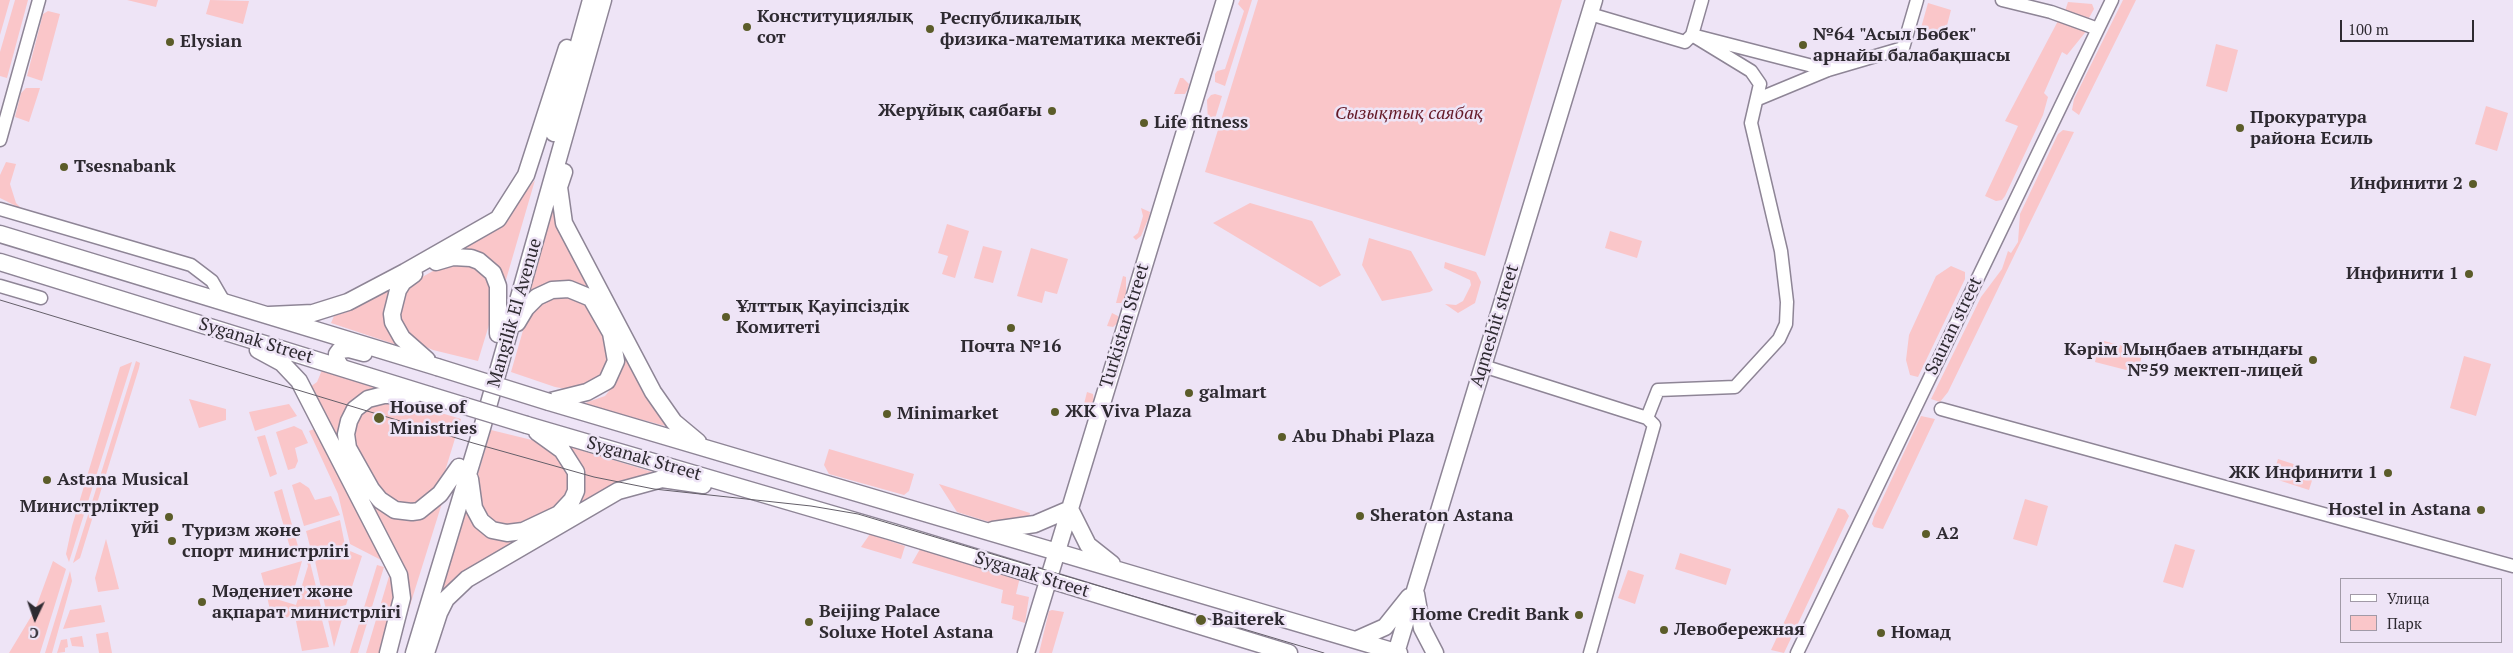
<!DOCTYPE html>
<meta charset="utf-8">
<style>
body{margin:0}
#map{position:relative;width:2513px;height:653px;overflow:hidden;background:#eee4f6;font-family:"PT Serif",serif}
canvas{display:block}
.legend{position:absolute;left:2340px;top:578px;width:162px;height:65px;box-sizing:border-box;background:#eee4f6;border:1px solid #a19aa7;margin:0;padding:6px 9px;list-style:none;font-size:15px;color:#2e2a31}
.legend li{display:flex;align-items:center;gap:10px;height:25px}
.legend b{width:25px;border:1px solid #a19aa7}
.north{position:absolute;left:10px;top:593px;width:50px;height:50px;-webkit-text-stroke:4px #eee4f6;paint-order:stroke;rotate:183deg;font-size:14px;font-weight:700;line-height:20px;text-align:center;color:#2e2a31}
.north::after{content:'';display:block;margin:auto;width:18px;height:22px;background:#2e2a31;clip-path:polygon(50% 0,100% 100%,50% 72%,0 100%)}
.scale{position:absolute;left:2340px;top:20px;width:134px;height:22px;box-sizing:border-box;border:2px solid #2e2a31;border-top:0;padding-left:6px;font-size:15px;line-height:18px;white-space:nowrap;color:#2e2a31;-webkit-text-stroke:4px #eee4f6;paint-order:stroke}
</style>
<div id="map">
<canvas width="2513" height="653"></canvas>
<ul class="legend">
<li><b style="height:6px;background:#fff"></b>Улица</li>
<li><b style="height:14px;background:#fac6c9"></b>Парк</li>
</ul>
<div class="north">С</div>
<div class="scale">100 m</div>
</div>
<script>
const g = document.querySelector('canvas').getContext('2d');
g.lineJoin = 'round';
function paint(path, color) {
  g.fillStyle = color;
  g.fill(path, 'evenodd');
}
function toPath(rows) {
  const path = new Path2D();
  for (const r of rows) {
    path.moveTo(r[0], r[1]);
    for (let i = 2; i < r.length; i += 2) path.lineTo(r[i], r[i + 1]);
  }
  return path;
}
function trace(path, color, width, dash) {
  g.strokeStyle = color;
  g.lineWidth = width;
  g.lineCap = dash ? 'butt' : 'round';
  g.setLineDash(dash || []);
  g.stroke(path);
}
function label(font, color, halo, rows, align = 'center') {
  g.font = font + ' "PT Serif",serif';
  g.lineWidth = 5;
  g.setLineDash([]);
  g.textBaseline = 'middle';
  g.strokeStyle = halo;
  g.fillStyle = color;
  for (const [text, x, y, turn = 0] of rows) {
    g.save();
    g.translate(x, y);
    g.rotate((+turn || 0) * Math.PI / 180);
    g.textAlign = isNaN(turn) ? turn : align;
    if (halo) g.strokeText(text, 0, 0);
    g.fillText(text, 0, 0);
    g.restore();
  }
}
paint(toPath([
 [0,0,10,0,0,35],
 [15,0,28,0,7,78,0,76,0,52],
 [127,0,158,0,156,7],
 [210,0,249,1,243,24,206,14],
 [1240,0,1252,0,1225,86,1215,82,1215,74,1217,71,1225,69,1244,11,1238,4],
 [1258,0,1562,0,1485,256,1205,172],
 [2123,0,2136,0,2079,115,2072,110,2074,99],
 [2068,2,2092,4,2094,9,2089,18,2081,16,2065,11],
 [1928,3,1951,10,1943,41,1919,35],
 [48,11,60,14,42,81,27,76,43,14],
 [2059,19,2088,29,2067,55,2062,52,2044,93,2048,97,2043,115,2005,196,2002,200,1996,201,1985,196,2018,126,2005,121],
 [2216,44,2238,50,2227,92,2206,86],
 [1180,78,1183,78,1189,84,1188,89,1185,94,1174,94],
 [26,88,40,88,29,122,15,117,21,93],
 [1215,94,1222,96,1213,125,1208,123,1207,100,1211,95],
 [2486,106,2508,113,2497,151,2475,144],
 [2063,130,2074,132,1948,392,1940,402,1931,399,1981,297,2002,269,2008,251,2011,253,2018,242,2020,214,2058,134],
 [6,162,16,164,10,184,16,203,22,209,0,198,0,175],
 [535,180,503,290,501,279,448,254,505,216],
 [557,196,597,301,587,292,526,300],
 [1250,203,1312,221,1341,275,1320,287,1213,223],
 [1141,208,1150,212,1149,217,1141,236,1136,240,1133,237,1138,233,1143,216],
 [947,224,969,231,955,278,942,274,948,256,938,253],
 [1610,231,1642,241,1637,258,1605,248],
 [1369,238,1411,251,1433,290,1430,292,1382,301,1362,265],
 [983,246,1002,251,993,283,974,278],
 [1031,248,1068,259,1057,294,1045,291,1042,303,1017,296],
 [1445,262,1476,272,1481,282,1475,303,1458,313,1445,304,1456,305,1463,301,1471,285,1470,280,1444,268],
 [453,263,476,267,491,281,492,315,478,361,433,350,417,343,410,337,400,322,401,298,404,292,417,280,440,267],
 [1951,266,1965,272,1965,279,1918,377,1910,375,1906,360,1909,335,1936,276],
 [1123,276,1126,277,1126,300,1122,303,1116,303],
 [399,279,391,294,406,348,331,323,334,316,347,312,347,306],
 [564,294,584,303,606,337,610,361,598,381,572,390,555,387,511,372,524,327,537,303],
 [1112,313,1118,316,1119,322,1113,327,1107,326],
 [2100,340,2143,351,2138,373,2095,362],
 [620,343,673,428,582,404,605,396,616,382,622,369],
 [2464,356,2491,364,2476,416,2450,408],
 [136,361,140,363,139,368,80,558,73,563],
 [132,362,69,562,66,554,72,526,120,367],
 [322,370,382,389,365,392,346,455,310,387,317,382],
 [1087,392,1093,394,1094,402,1091,407,1082,412],
 [189,399,226,409,226,420,199,428],
 [405,402,461,419,442,481,419,504,397,503,384,496,351,437,354,418,365,404],
 [289,404,297,416,255,431,249,412],
 [1921,416,1935,419,1883,529,1874,527,1872,524,1874,517],
 [294,426,302,430,308,443,295,448,298,461,295,468,288,470,276,432],
 [314,429,383,561,350,544,338,494,309,431],
 [491,430,536,441,552,448,569,469,569,493,559,506,529,524,501,527,478,510,475,484],
 [265,435,277,474,270,477,257,437],
 [565,445,636,467,656,473,573,510],
 [829,449,914,474,909,491,904,495,829,474,824,465],
 [2278,459,2315,471,2309,490,2272,478],
 [300,482,309,488,315,500,331,496,340,515,304,526,292,485],
 [939,484,1030,513,1029,518,1007,523,989,522,957,512],
 [282,489,301,557,293,558,274,492],
 [365,497,382,512,398,518,442,503,407,615,403,573],
 [2025,499,2048,506,2037,546,2013,539],
 [466,506,520,538,435,608],
 [1838,508,1845,510,1849,516,1784,653,1771,650],
 [340,520,345,545,312,554,306,531],
 [870,534,905,546,901,559,861,547],
 [106,539,119,589,98,592,95,578],
 [2175,544,2195,550,2183,588,2163,582],
 [920,549,1020,577,1016,594,1029,597,1025,623,1012,619,1014,606,1001,603,1003,590,912,563],
 [350,551,362,556,346,605,326,610,315,561],
 [1680,553,1731,569,1726,585,1675,569],
 [309,558,322,611,272,620,267,596,277,595,276,599,296,605,308,566,306,559],
 [53,561,66,569,40,653,9,653,35,610],
 [302,561,294,590,280,585,265,588,261,573],
 [377,565,384,567,358,653,350,653],
 [1628,570,1644,575,1635,604,1618,598],
 [70,571,72,581,52,653,45,653],
 [390,573,394,586,396,605,383,653,366,653],
 [101,605,105,622,63,629,70,610],
 [1052,610,1064,612,1052,653,1039,653,1049,611],
 [344,612,334,647,327,615],
 [321,616,329,647,302,651,296,621],
 [108,632,112,653,99,653,96,634],
 [82,636,84,647,72,646,70,638],
 [67,639,68,647,65,648,65,652,57,653,61,640]
]), '#fac6c9');
const minor = toPath([
 [1702,0,1692,35,1828,70],
 [2002,0,2051,12,2098,29],
 [1590,14,1685,42,1692,35,1751,71,1760,84,1751,123,1781,251,1787,302,1786,324,1779,339,1735,387,1658,390,1647,418],
 [1758,99,1828,70,1903,48,1917,0],
 [0,140,39,0],
 [0,209,191,265,212,281,223,300],
 [0,286,41,298],
 [1483,366,1647,418,1654,425,1590,653],
 [1941,409,2513,566],
 [1797,653,2112,0]
]);
const major = toPath([
 [554,133,591,0],
 [564,172,559,187,564,223,653,392,674,422,698,442],
 [0,234,437,367],
 [0,262,429,395],
 [436,262,453,257,471,258,479,261,493,273,498,286,498,334],
 [414,274,403,282,398,290,392,314,393,322,402,338,427,360],
 [269,315,313,313,348,302,405,272,498,219,526,175,567,48],
 [517,323,526,308,537,297,552,290,569,289,591,298,611,333,616,361,607,381,587,392,551,401],
 [258,350,282,363,299,381,399,575,402,598,388,653],
 [341,367,337,361,337,354,340,350,349,349,364,353],
 [414,395,384,395,368,399,355,409,349,421,346,434,348,448,371,489,380,500,395,510,412,512,419,511,440,494,459,467],
 [549,402,1399,653],
 [527,425,893,532,1289,653],
 [470,479,474,508,481,521,492,530,507,533,523,531,559,514,572,500,576,491,576,472,562,450,537,432],
 [993,530,1035,524,1070,509,1088,545,1112,564],
 [1416,594,1422,628,1435,653],
 [1358,639,1385,627,1409,597],
 [414,653,482,428,603,0],
 [426,653,439,613,446,599,467,579,618,491,662,479,703,485],
 [1026,653,1225,0],
 [1396,653,1594,0]
]);
trace(minor, '#8e8596', 15);
trace(major, '#8e8596', 19);
trace(minor, '#fff', 12);
trace(major, '#fff', 16);
trace(toPath([
 [0,300,473,443,594,477,654,489,811,506,858,514,1324,653]
]), '#645f69', 1);
const majorBridge = toPath([
 [437,367,549,402],
 [429,395,527,425]
]);
trace(majorBridge, '#8e8596', 19, []);
trace(majorBridge, '#fff', 16);
for (const [x, y, r, color] of [
 [747,27,5,"#5b5c29"],
 [930,29,5,"#5b5c29"],
 [170,42,5,"#5b5c29"],
 [1803,45,5,"#5b5c29"],
 [1052,111,5,"#5b5c29"],
 [1144,123,5,"#5b5c29"],
 [2240,128,5,"#5b5c29"],
 [64,167,5,"#5b5c29"],
 [2473,184,5,"#5b5c29"],
 [2469,274,5,"#5b5c29"],
 [726,317,5,"#5b5c29"],
 [1011,328,5,"#5b5c29"],
 [2313,360,5,"#5b5c29"],
 [1189,393,5,"#5b5c29"],
 [1055,412,5,"#5b5c29"],
 [887,414,5,"#5b5c29"],
 [379,418,6,"#5b5c29"],
 [1282,437,5,"#5b5c29"],
 [2388,473,5,"#5b5c29"],
 [47,480,5,"#5b5c29"],
 [2481,510,5,"#5b5c29"],
 [1360,516,5,"#5b5c29"],
 [169,517,5,"#5b5c29"],
 [1926,534,5,"#5b5c29"],
 [172,541,5,"#5b5c29"],
 [202,602,5,"#5b5c29"],
 [1579,615,5,"#5b5c29"],
 [1201,620,6,"#5b5c29"],
 [809,622,5,"#5b5c29"],
 [1664,630,5,"#5b5c29"],
 [1881,633,5,"#5b5c29"]
]) {
  const dot = new Path2D();
  dot.arc(x, y, r, 0, 2 * Math.PI);
  g.fillStyle = color;
  g.fill(dot);
  trace(dot, '#eee4f6', 2);
}
label('bold 18px', '#2e2a31', '#eee4f6', [
 ["Конституциялық",757,17],
 ["сот",757,38],
 ["Республикалық",940,19],
 ["физика-математика мектебі",940,40],
 ["№64 \"Асыл Бөбек\"",1813,35],
 ["арнайы балабақшасы",1813,56],
 ["Elysian",180,42],
 ["Жерұйық саябағы",1042,111,"right"],
 ["Прокуратура",2250,118],
 ["района Есиль",2250,139],
 ["Life fitness",1154,123],
 ["Tsesnabank",74,167],
 ["Инфинити 2",2463,184,"right"],
 ["Инфинити 1",2459,274,"right"],
 ["Ұлттық Қауіпсіздік",736,307],
 ["Комитеті",736,328],
 ["Почта №16",1011,347,"center"],
 ["Кәрім Мыңбаев атындағы",2303,350,"right"],
 ["№59 мектеп-лицей",2303,371,"right"],
 ["galmart",1199,393],
 ["House of",390,408],
 ["Ministries",390,429],
 ["ЖК Viva Plaza",1065,412],
 ["Minimarket",897,414],
 ["Abu Dhabi Plaza",1292,437],
 ["ЖК Инфинити 1",2378,473,"right"],
 ["Astana Musical",57,480],
 ["Министрліктер",159,507,"right"],
 ["үйі",159,528,"right"],
 ["Hostel in Astana",2471,510,"right"],
 ["Sheraton Astana",1370,516],
 ["Туризм және",182,531],
 ["спорт министрлігі",182,552],
 ["А2",1936,534],
 ["Мәдениет және",212,592],
 ["ақпарат министрлігі",212,613],
 ["Beijing Palace",819,612],
 ["Soluxe Hotel Astana",819,633],
 ["Home Credit Bank",1569,615,"right"],
 ["Baiterek",1212,620],
 ["Левобережная",1674,630],
 ["Номад",1891,633]
], 'left');
label('italic 18px', '#641a28', '#eee4f6', [
 ["Сызықтық саябақ",1409,114]
]);
label('18px', '#2e2a31', '#eee4f6', [
 ["Mangilik El Avenue",515,313,-74],
 ["Turkistan Street",1125,326,-73],
 ["Aqmeshit street",1495,326,-73],
 ["Sauran street",1954,326,-64],
 ["Syganak Street",256,341,17],
 ["Syganak Street",644,459,16],
 ["Syganak Street",1032,575,17]
]);
</script>
